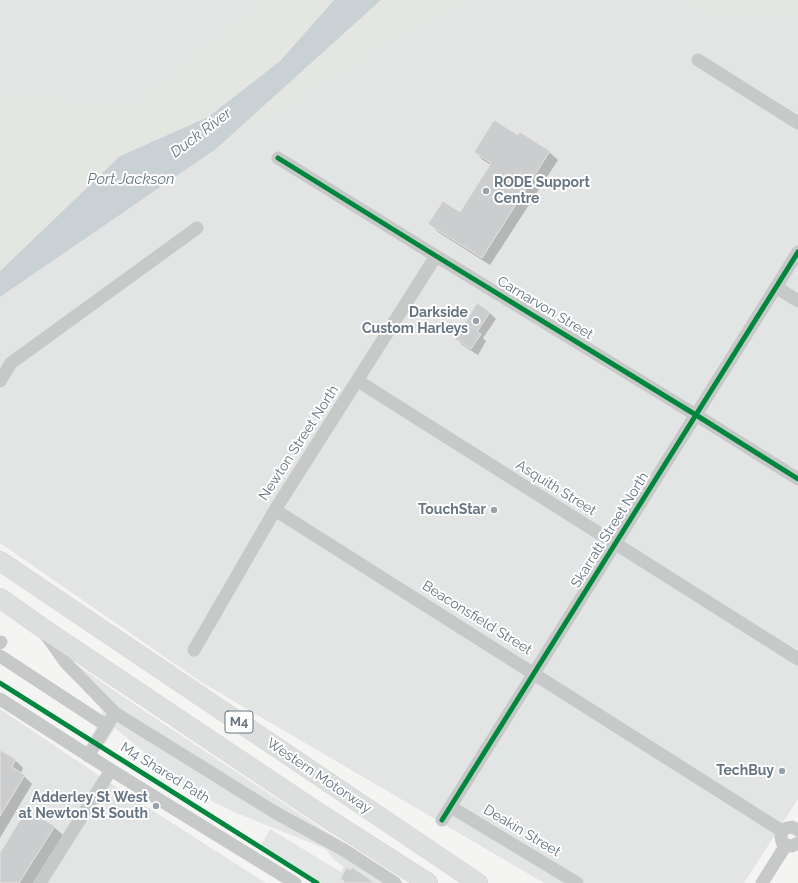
<!DOCTYPE html>
<style>
body{margin:0}
canvas{display:block;background:#f4f4f3}
</style>
<canvas width="798" height="883"></canvas>
<script>
const g = document.querySelector('canvas').getContext('2d');
g.lineJoin = 'round';
function paint(path, color) {
  g.fillStyle = color;
  g.fill(path, 'evenodd');
}
function toPath(rows) {
  const path = new Path2D();
  for (const r of rows) {
    path.moveTo(r[0], r[1]);
    for (let i = 2; i < r.length; i += 2) path.lineTo(r[i], r[i + 1]);
  }
  return path;
}
function trace(path, color, width, dash) {
  g.strokeStyle = color;
  g.lineWidth = width;
  g.lineCap = dash ? 'butt' : 'round';
  g.setLineDash(dash || []);
  g.stroke(path);
}
function label(font, color, halo, rows, align = 'center') {
  g.font = font + ' Raleway,sans-serif';
  g.lineWidth = 4;
  g.setLineDash([]);
  g.textBaseline = 'middle';
  g.strokeStyle = halo;
  g.fillStyle = color;
  for (const [text, x, y, turn = 0] of rows) {
    g.save();
    g.translate(x, y);
    g.rotate((+turn || 0) * Math.PI / 180);
    g.textAlign = isNaN(turn) ? turn : align;
    if (halo) g.strokeText(text, 0, 0);
    g.fillText(text, 0, 0);
    g.restore();
  }
}
paint(toPath([
 [0,0,265,0,261,5,128,108,0,92],
 [479,0,667,0,723,15,798,12,798,799,744,883,544,883,201,682,0,543,0,297,216,149,419,24],
 [44,643,155,718,404,883,322,883,261,845,270,829,341,872,344,867,333,859,326,849,234,812,205,798,172,775,115,728,105,744,91,736,103,718,102,710],
 [0,709,119,789,266,883,0,883]
]), '#e3e4e4');
paint(toPath([
 [265,0,334,0,280,61,208,117,120,156,0,271,0,92,128,108,261,5],
 [381,0,479,0,419,24,216,149],
 [667,0,798,0,798,12,723,15]
]), '#e3e6e1');
paint(toPath([
 [334,0,381,0,216,149,0,297,0,271,120,156,208,117,280,61]
]), '#cad1d4');
paint(toPath([
 [519,136,549,152,558,160,490,265,438,232,430,224,460,213,491,165,483,160,475,152],
 [477,305,490,313,496,319,483,338,486,341,478,355,462,345,456,339],
 [0,751,15,760,23,768,21,773,32,784,0,838],
 [26,812,54,827,63,835,33,883,0,883,0,855]
]), '#0003');
const building = toPath([
 [494,120,518,135,520,132,550,151,482,258,428,224,443,201,460,212,491,163,474,152,494,120],
 [477,303,490,312,477,332,481,334,471,349,455,339,477,303],
 [0,750,16,759,12,767,25,775,0,816,0,750],
 [26,810,55,826,19,883,0,883,0,853,26,810],
 [347,867,350,870,352,867,375,883,343,883,344,881,340,879,347,867]
]);
paint(building, '#cccdce');
trace(building, '#e4e4e3', 1);
const highway = toPath([
 [0,561,478,883],
 [0,598,41,627,316,811,428,883]
]);
trace(highway, '#d0d1d1', 20);
trace(toPath([
 [698,60,798,123],
 [278,158,436,256,696,415,798,479],
 [776,287,798,301],
 [0,381,11,363,197,228],
 [358,381,798,659],
 [275,510,782,831],
 [46,635,66,663,115,713,276,813,344,850,395,883],
 [0,643,1,642],
 [194,650,275,510,436,256],
 [0,656,107,726],
 [0,699,111,770,295,883],
 [88,756,111,719],
 [451,807,577,883],
 [442,820,798,252],
 [798,830,792,827,787,828,782,831,781,836,782,842,786,845,792,846,798,843],
 [40,883,111,770],
 [762,883,786,845]
]), '#c7c9c9', 13);
trace(highway, '#dddede', 19);
trace(toPath([
 [278,158,436,256,696,415,798,479],
 [0,683,317,883],
 [442,820,798,252]
]), '#00873e', 5);
for (const [x, y, r, color] of [
 [486,191,4,"#98a1a9"],
 [476,321,4,"#98a1a9"],
 [494,510,4,"#98a1a9"],
 [782,771,4,"#98a1a9"],
 [156,806,4,"#98a1a9"]
]) {
  const dot = new Path2D();
  dot.arc(x, y, r, 0, 2 * Math.PI);
  g.fillStyle = color;
  g.fill(dot);
  trace(dot, '#fff', 1.5);
}
for (const [x, y, w] of [
 [239,722,28]
]) {
  const box = new Path2D();
  box.roundRect(x - w / 2, y - 11, w, 22, 3);
  g.fillStyle = '#fff';
  g.fill(box);
  trace(box, '#677581', 1);
}
label('bold 13px', '#677581', null, [
 ["M4",239,722]
]);
label('bold 14px', '#677581', '#fff', [
 ["RODE Support",494,183,"left"],
 ["Centre",494,199,"left"],
 ["Darkside",468,313],
 ["Custom Harleys",468,329],
 ["TouchStar",486,510],
 ["TechBuy",774,771],
 ["Adderley St West",148,798],
 ["at Newton St South",148,814]
], 'right');
label('14px', '#677581', '#fff', [
 ["Carnarvon Street",545,308,31],
 ["Newton Street North",299,443,-57],
 ["Asquith Street",556,488,32],
 ["Skarratt Street North",610,530,-58],
 ["Beaconsfield Street",477,618,32],
 ["M4 Shared Path",165,773,32],
 ["Western Motorway",319,776,34],
 ["Deakin Street",522,831,31]
]);
label('italic 15px', '#63777e', '#fff', [
 ["Duck River",201,133,-37],
 ["Port Jackson",131,179]
]);
</script>
